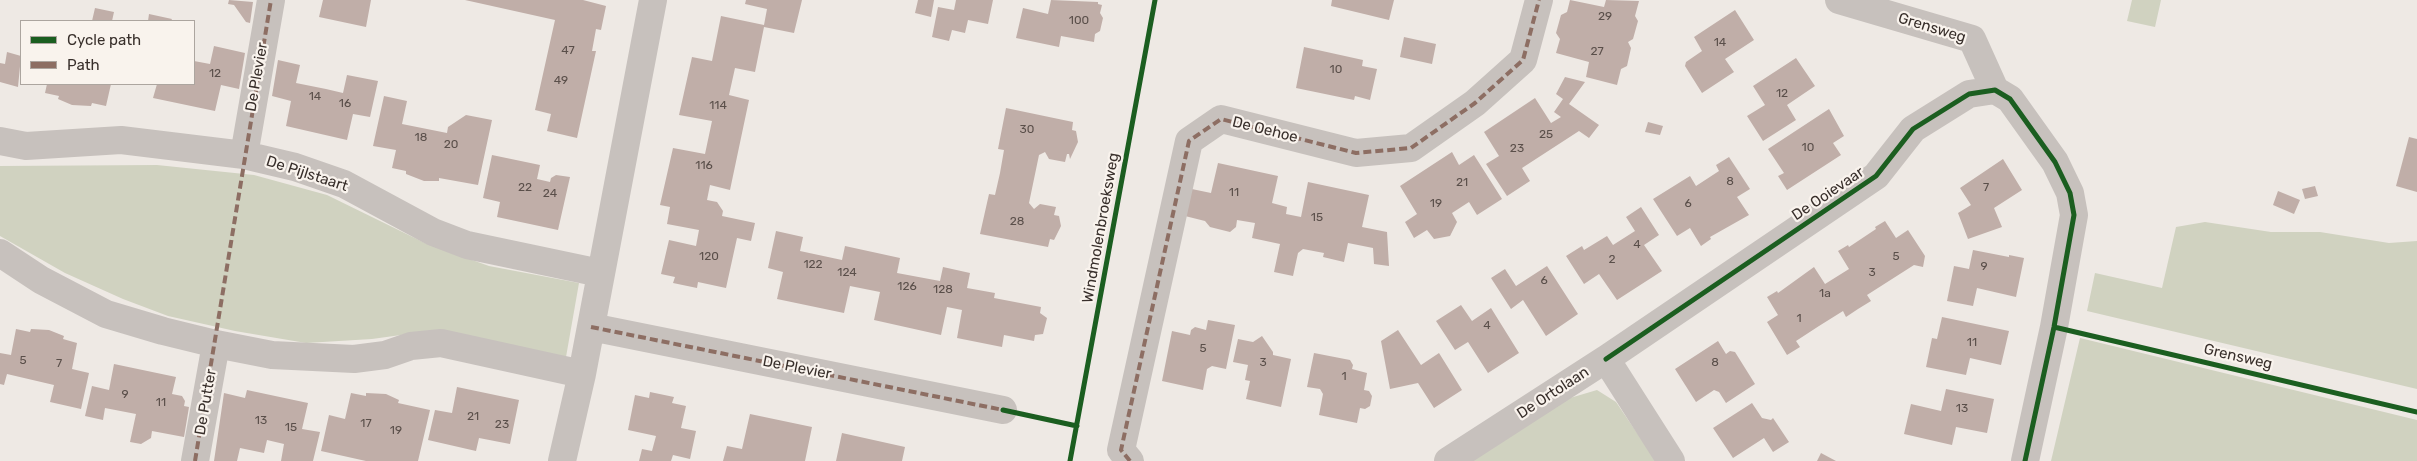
<!DOCTYPE html>
<style>
body{margin:0}
#map{position:relative;width:2417px;height:461px;overflow:hidden;background:#eee9e4;font-family:Rubik,sans-serif}
canvas{display:block}
.legend{position:absolute;left:20px;top:20px;width:175px;height:65px;box-sizing:border-box;background:#f9f3ed;border:1px solid #aca59f;margin:0;padding:6px 9px;list-style:none;font-size:15px;color:#382f2b}
.legend li{display:flex;align-items:center;gap:10px;height:25px}
.legend b{width:25px;border:1px solid #aca59f}
</style>
<div id="map">
<canvas width="2417" height="461"></canvas>
<ul class="legend">
<li><b style="height:6px;background:#1b5e20"></b>Cycle path</li>
<li><b style="height:6px;background:#8d6e63"></b>Path</li>
</ul>
</div>
<script>
const g = document.querySelector('canvas').getContext('2d');
g.lineJoin = 'round';
function paint(path, color) {
  g.fillStyle = color;
  g.fill(path, 'evenodd');
}
function toPath(rows) {
  const path = new Path2D();
  for (const r of rows) {
    path.moveTo(r[0], r[1]);
    for (let i = 2; i < r.length; i += 2) path.lineTo(r[i], r[i + 1]);
  }
  return path;
}
function trace(path, color, width, dash) {
  g.strokeStyle = color;
  g.lineWidth = width;
  g.lineCap = dash ? 'butt' : 'round';
  g.setLineDash(dash || []);
  g.stroke(path);
}
function label(font, color, halo, rows, align = 'center') {
  g.font = font + ' Rubik,sans-serif';
  g.lineWidth = 4.5;
  g.setLineDash([]);
  g.textBaseline = 'middle';
  g.strokeStyle = halo;
  g.fillStyle = color;
  for (const [text, x, y, turn = 0] of rows) {
    g.save();
    g.translate(x, y);
    g.rotate((+turn || 0) * Math.PI / 180);
    g.textAlign = isNaN(turn) ? turn : align;
    if (halo) g.strokeText(text, 0, 0);
    g.fillText(text, 0, 0);
    g.restore();
  }
}
paint(toPath([
 [2132,0,2161,0,2155,27,2127,21],
 [157,165,254,175,327,195,427,244,489,266,579,283,566,357,437,330,372,339,306,343,235,331,168,316,123,299,65,273,0,236,0,166],
 [2205,222,2271,232,2320,232,2389,243,2417,241,2417,389,2087,311,2095,273,2162,288,2176,227],
 [2080,338,2417,420,2417,461,2051,461],
 [1597,390,1616,402,1656,461,1470,461,1570,398]
]), '#d0d2c0');
paint(toPath([
 [229,0,253,2,250,23,246,22,234,5,228,4],
 [323,0,371,0,366,27,319,17],
 [465,0,583,0,606,6,601,30,596,29,592,51,596,51,577,138,547,131,551,114,535,110,555,20],
 [746,0,802,0,794,33,764,27,755,72,735,68,729,95,749,100,730,190,710,185,707,200,717,202,723,211,722,216,755,223,751,241,737,238,726,288,698,282,697,288,673,283,675,277,661,274,669,240,696,246,699,230,667,224,670,207,660,205,673,148,705,154,712,121,679,115,692,57,712,61,721,16,764,25,767,9,745,4],
 [918,0,934,0,931,17,915,13],
 [956,0,993,0,988,24,968,20,965,33,952,30,949,41,932,37,938,7,954,10],
 [1051,0,1098,2,1098,4,1102,5,1100,13,1103,18,1100,31,1095,34,1094,42,1061,36,1059,47,1016,38,1023,8,1048,14],
 [1332,0,1394,0,1389,20,1331,6],
 [1570,0,1604,7,1606,0,1639,1,1635,16,1638,21,1633,39,1628,42,1631,48,1627,66,1621,69,1617,85,1586,77,1589,62,1556,53,1560,39,1556,33,1561,15,1567,12],
 [95,8,114,12,112,21,92,21],
 [1735,10,1754,40,1725,59,1734,72,1702,93,1685,66,1686,62,1702,51,1694,37],
 [149,14,172,19,171,21,148,21],
 [1404,37,1436,44,1432,64,1400,57],
 [214,46,245,53,239,89,221,85,215,111,153,98,157,84,194,84,194,61,210,64],
 [1304,47,1363,60,1362,66,1377,69,1370,100,1355,96,1354,100,1296,88],
 [7,52,21,56,18,87,0,82,0,63,5,64],
 [1796,58,1815,86,1787,105,1796,120,1763,141,1747,116,1765,105,1753,86],
 [278,60,300,65,296,83,326,89,343,93,347,75,378,81,370,117,353,114,347,140,286,126,291,101,272,96],
 [1565,77,1585,82,1569,104,1599,125,1589,138,1579,131,1522,168,1530,181,1507,196,1486,164,1499,156,1484,132,1535,98,1551,123,1561,117,1554,112,1563,99,1556,94],
 [47,84,111,84,106,106,92,103,91,106,72,105,58,99,59,96,45,93],
 [384,96,407,101,402,124,447,133,448,127,466,115,492,120,478,185,439,178,439,181,424,181,406,174,406,171,392,168,396,150,373,146],
 [1006,108,1073,122,1072,130,1076,131,1078,142,1070,159,1069,154,1067,154,1065,162,1049,159,1045,152,1039,155,1029,203,1034,209,1040,204,1056,207,1054,215,1059,216,1061,226,1054,240,1050,239,1048,247,980,234,989,194,995,195,1000,173,1004,150,998,149],
 [1829,109,1844,136,1833,143,1841,155,1787,190,1778,176,1784,173,1768,149],
 [1648,122,1663,126,1660,135,1645,132],
 [2409,137,2417,139,2417,192,2396,186],
 [1452,152,1459,165,1474,155,1502,199,1477,215,1469,202,1452,213,1457,222,1450,236,1434,239,1427,230,1414,238,1405,222,1417,214,1400,186],
 [492,155,540,165,537,179,550,182,551,178,556,175,570,177,558,230,497,217,500,202,483,198],
 [1729,157,1750,189,1737,197,1749,215,1710,237,1711,239,1701,246,1690,228,1677,236,1653,199,1690,176,1696,186,1719,171,1716,165],
 [2003,159,2022,190,1994,208,2002,227,1968,239,1958,213,1971,205,1960,188],
 [1218,163,1278,176,1272,203,1287,207,1286,214,1301,217,1308,182,1369,195,1362,227,1387,232,1389,266,1374,264,1373,248,1348,243,1344,262,1323,257,1324,253,1303,249,1298,253,1293,276,1274,272,1280,244,1252,238,1255,223,1237,220,1236,227,1230,232,1210,227,1205,221,1181,215,1187,188,1211,193],
 [2315,186,2318,196,2305,199,2302,189],
 [2278,191,2300,200,2294,214,2273,205],
 [1641,207,1659,235,1644,245,1662,271,1617,300,1599,274,1584,284,1566,256,1582,246,1584,250,1607,236,1613,245,1635,231,1626,217],
 [1885,221,1896,238,1908,230,1925,256,1923,267,1914,265,1867,295,1871,301,1858,309,1846,317,1843,311,1819,326,1796,341,1800,347,1787,355,1767,322,1778,315,1767,297,1777,291,1778,293,1814,267,1825,284,1849,269,1838,251,1848,245,1849,247,1876,229,1875,227],
 [776,231,803,237,800,251,842,260,845,246,900,258,897,273,940,281,943,267,970,273,967,288,995,293,994,298,1041,307,1040,313,1047,318,1043,334,1035,335,1034,341,1004,335,1002,347,957,338,962,310,947,307,941,335,874,320,880,292,850,286,844,313,777,299,783,272,768,268],
 [1973,250,2009,257,2009,255,2024,258,2016,297,1977,288,1973,306,1947,301,1954,266,1969,269],
 [1547,266,1578,314,1546,336,1523,300,1511,309,1491,278,1505,269,1516,286],
 [1461,305,1472,321,1491,308,1519,353,1488,373,1468,342,1455,350,1436,321],
 [1942,317,2009,331,2001,365,1970,358,1966,375,1926,367,1932,338,1937,339],
 [1208,320,1235,325,1226,369,1212,366,1207,369,1203,390,1162,381,1172,331,1190,335,1191,330,1195,327,1206,330],
 [16,329,30,332,31,329,49,330,64,336,63,339,77,343,72,369,89,373,81,409,50,402,54,385,7,374,4,385,0,384,0,353,11,355],
 [1398,330,1421,365,1439,353,1462,390,1434,408,1418,383,1390,389,1381,341],
 [1262,336,1273,352,1273,355,1291,359,1281,407,1246,399,1250,381,1245,380,1248,365,1233,362,1238,339,1253,342],
 [1718,341,1726,354,1730,351,1735,352,1755,384,1726,403,1719,392,1714,390,1696,402,1675,369],
 [1314,353,1350,360,1353,365,1352,369,1367,373,1364,390,1369,391,1372,396,1370,406,1365,409,1360,408,1357,423,1319,415,1323,394,1320,389,1307,387],
 [114,364,176,377,172,394,182,396,185,401,184,406,189,407,184,437,152,431,151,438,141,444,130,442,136,414,105,408,103,420,85,416,92,386,109,390],
 [457,387,519,400,510,444,479,438,476,451,428,440,435,410,452,413],
 [1946,389,1994,399,1987,433,1956,427,1952,445,1904,434,1911,404,1941,411],
 [247,390,308,403,302,429,320,432,313,461,281,461,284,444,267,440,264,453,240,448,237,461,214,461,224,393,245,398],
 [650,392,674,397,672,403,686,406,681,428,696,431,690,459,673,455,671,461,639,461,642,449,652,451,656,436,628,430,635,395,649,398],
 [351,393,366,396,366,393,386,394,399,400,398,403,430,410,418,461,366,461,321,451,329,415,345,419],
 [1752,403,1762,418,1771,420,1773,418,1789,442,1773,452,1764,438,1733,458,1713,428],
 [750,414,812,427,805,461,723,461,727,446,742,449],
 [842,433,905,447,902,461,836,461],
 [1821,453,1836,461,1817,461]
]), '#c0aea8');
trace(toPath([
 [1839,0,1972,39,1995,90],
 [0,141,26,146,121,140,244,155,295,167,344,184,433,232,467,245,600,273],
 [244,155,271,0],
 [0,253,41,280,106,314,163,331,216,344,272,355,354,359,385,355,411,346,441,343,582,374],
 [591,327,1003,410],
 [1606,359,1876,176,1913,129,1969,94,1995,90,2010,99,2055,162,2070,193,2074,215,2054,327,2025,461],
 [195,461,216,344],
 [562,461,582,374,653,0],
 [1130,461,1121,450,1189,141,1221,119,1356,153,1411,148,1475,103,1523,60,1539,0],
 [1448,461,1606,359,1671,461]
]), '#c7c1bd', 28);
trace(toPath([
 [591,327,1003,410],
 [195,461,271,0],
 [1130,461,1121,450,1189,141,1221,119,1356,153,1411,148,1475,103,1523,60,1539,0]
]), '#8d6e63', 4, [8, 4]);
trace(toPath([
 [2054,327,2417,412],
 [1606,359,1876,176,1913,129,1969,94,1995,90,2010,99,2055,162,2070,193,2074,215,2054,327,2025,461],
 [1003,410,1077,426],
 [1070,461,1155,0]
]), '#1b5e20', 5);
label('12px', '#5a4f4a', null, [
 ["29",1605,17],
 ["100",1079,21],
 ["14",1720,43],
 ["47",568,51],
 ["27",1597,52],
 ["10",1336,70],
 ["12",215,74],
 ["49",561,81],
 ["12",1782,94],
 ["14",315,97],
 ["16",345,104],
 ["114",718,106],
 ["30",1027,130],
 ["25",1546,135],
 ["18",421,138],
 ["20",451,145],
 ["10",1808,148],
 ["23",1517,149],
 ["116",704,166],
 ["8",1730,182],
 ["21",1462,183],
 ["22",525,188],
 ["7",1986,188],
 ["11",1234,193],
 ["24",550,194],
 ["19",1436,204],
 ["6",1688,204],
 ["15",1317,218],
 ["28",1017,222],
 ["4",1637,245],
 ["120",709,257],
 ["5",1896,257],
 ["2",1612,260],
 ["122",813,265],
 ["9",1984,267],
 ["124",847,273],
 ["3",1872,273],
 ["6",1544,281],
 ["126",907,287],
 ["128",943,290],
 ["1a",1825,294],
 ["1",1799,319],
 ["4",1487,326],
 ["11",1972,343],
 ["5",1203,349],
 ["5",23,361],
 ["3",1263,363],
 ["8",1715,363],
 ["7",59,364],
 ["1",1344,377],
 ["9",125,395],
 ["11",161,403],
 ["13",1962,409],
 ["21",473,417],
 ["13",261,421],
 ["17",366,424],
 ["23",502,425],
 ["15",291,428],
 ["19",396,431]
]);
label('15px', '#382f2b', '#f9f3ed', [
 ["Grensweg",1932,28,17],
 ["De Plevier",257,77,-80],
 ["De Oehoe",1265,130,14],
 ["De Pijlstaart",307,174,18],
 ["De Ooievaar",1828,194,-34],
 ["Windmolenbroeksweg",1101,228,-80],
 ["Grensweg",2238,357,13],
 ["De Plevier",797,368,11],
 ["De Ortolaan",1553,393,-33],
 ["De Putter",206,402,-80]
]);
</script>
